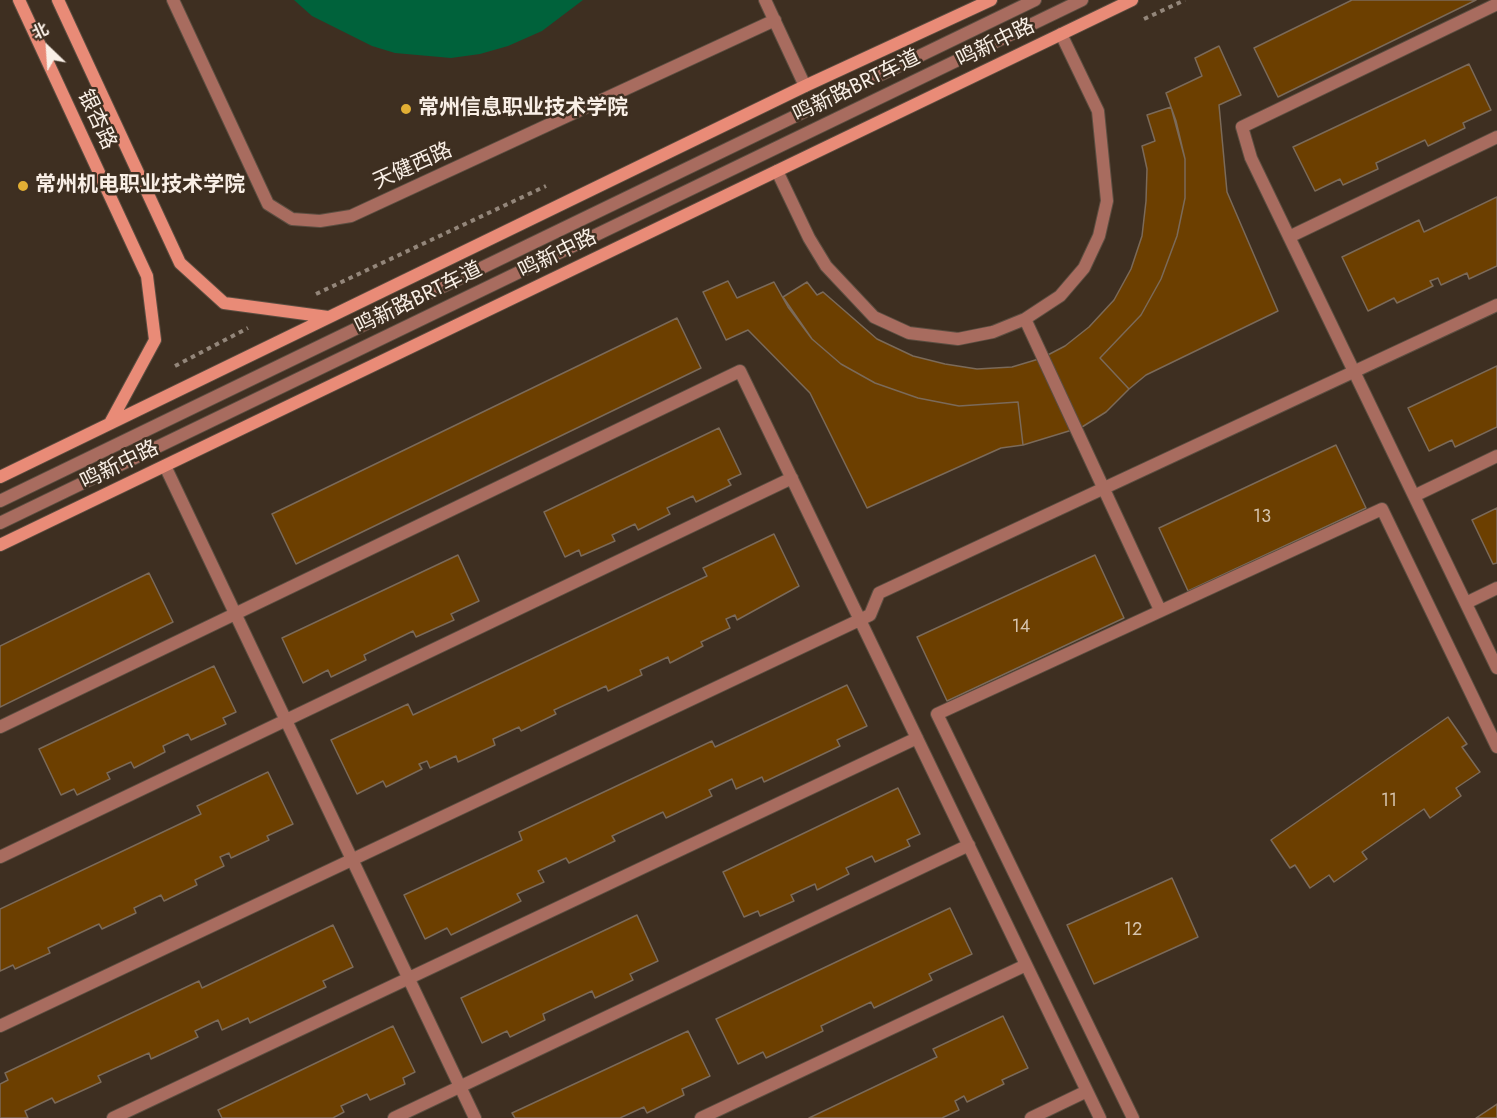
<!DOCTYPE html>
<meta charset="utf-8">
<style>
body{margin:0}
#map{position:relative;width:1497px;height:1118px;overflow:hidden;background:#3e2f21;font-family:Jost,"Noto Sans SC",sans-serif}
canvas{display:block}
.north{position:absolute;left:18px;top:18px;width:60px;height:60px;-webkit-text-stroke:4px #3e2f21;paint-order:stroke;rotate:335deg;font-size:16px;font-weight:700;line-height:24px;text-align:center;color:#f9efe6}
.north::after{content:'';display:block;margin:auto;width:21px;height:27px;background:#f9efe6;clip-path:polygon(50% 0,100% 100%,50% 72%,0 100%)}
</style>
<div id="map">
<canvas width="1497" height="1118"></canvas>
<div class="north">北</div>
</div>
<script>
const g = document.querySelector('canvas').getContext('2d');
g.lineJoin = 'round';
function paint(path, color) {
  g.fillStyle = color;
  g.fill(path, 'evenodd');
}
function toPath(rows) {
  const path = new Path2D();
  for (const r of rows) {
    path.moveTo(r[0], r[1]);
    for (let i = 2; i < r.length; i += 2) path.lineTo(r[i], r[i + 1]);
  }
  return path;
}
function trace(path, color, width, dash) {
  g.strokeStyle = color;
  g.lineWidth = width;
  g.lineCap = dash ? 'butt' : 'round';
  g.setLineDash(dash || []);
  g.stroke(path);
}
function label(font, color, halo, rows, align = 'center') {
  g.font = font + ' Jost,"Noto Sans SC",sans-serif';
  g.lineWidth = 5;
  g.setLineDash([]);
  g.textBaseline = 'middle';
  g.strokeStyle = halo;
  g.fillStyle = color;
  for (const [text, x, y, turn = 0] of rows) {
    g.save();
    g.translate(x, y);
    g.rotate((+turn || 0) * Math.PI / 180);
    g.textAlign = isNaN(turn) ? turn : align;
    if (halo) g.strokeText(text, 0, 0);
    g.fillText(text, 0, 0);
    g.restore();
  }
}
paint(toPath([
 [294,0,583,0,542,31,508,46,480,54,451,58,395,53,372,46,312,16]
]), '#00623b');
const building = toPath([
 [1352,0,1476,0,1278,97,1254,48,1352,0],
 [1219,46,1241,95,1219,105,1227,192,1278,311,1146,375,1129,389,1100,358,1141,315,1161,279,1177,236,1185,198,1185,159,1176,121,1166,93,1202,76,1195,58,1219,46],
 [1469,64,1491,110,1463,123,1465,128,1428,146,1425,140,1376,163,1378,169,1343,185,1340,179,1315,191,1293,147,1469,64],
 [1171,107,1185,159,1185,198,1177,236,1161,279,1141,315,1100,358,1129,389,1106,412,1082,427,1023,445,1018,402,959,406,918,398,875,383,841,364,812,339,783,297,807,282,817,295,823,292,877,339,913,356,945,364,977,369,1012,367,1042,358,1065,346,1089,327,1114,300,1131,269,1142,236,1146,201,1147,169,1142,146,1155,141,1147,115,1171,107],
 [1497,197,1497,266,1469,279,1467,273,1441,285,1438,278,1430,281,1433,286,1397,303,1394,298,1368,311,1342,257,1419,220,1424,232,1497,197],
 [728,281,737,298,774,282,788,307,812,339,841,364,875,383,918,398,959,406,1018,402,1023,445,1001,448,867,508,810,393,748,330,726,340,703,292,728,281],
 [677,318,701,368,296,564,272,514,677,318],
 [1497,366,1497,427,1455,447,1452,440,1429,451,1408,408,1497,366],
 [719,428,741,474,728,480,731,485,696,502,693,496,667,508,670,514,638,530,635,524,612,535,615,541,581,556,579,550,565,557,544,512,719,428],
 [1336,445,1366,508,1188,591,1159,528,1336,445],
 [1497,508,1497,563,1493,564,1472,520,1497,508],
 [774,534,799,586,737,620,735,615,726,619,730,628,701,642,703,646,670,663,668,657,640,670,642,675,608,691,606,686,554,710,556,714,521,731,519,727,493,739,495,745,458,762,456,756,430,768,427,761,419,764,422,769,386,787,383,781,357,794,331,740,408,704,413,715,707,576,703,568,774,534],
 [458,555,479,601,451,614,454,620,416,637,413,631,364,655,366,660,331,677,328,670,303,683,282,638,458,555],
 [1095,555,1124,618,947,701,917,637,1095,555],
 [149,573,173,622,0,707,0,646,149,573],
 [214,666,236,712,223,718,226,724,191,740,188,734,163,746,165,752,134,768,131,762,107,773,110,779,77,795,74,789,61,795,39,749,214,666],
 [847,685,867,726,837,740,840,746,764,782,762,777,736,789,732,779,709,790,712,796,666,818,663,812,612,836,615,841,569,863,566,858,538,871,544,882,517,894,521,901,451,935,447,928,425,939,404,895,522,840,519,832,712,741,715,747,847,685],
 [1448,717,1467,744,1462,747,1480,772,1456,788,1461,796,1430,818,1424,809,1362,852,1367,859,1334,882,1329,875,1310,888,1295,865,1290,868,1271,840,1448,717],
 [268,772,293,824,267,836,269,840,231,858,229,853,220,857,224,866,195,880,197,885,164,901,161,895,134,908,136,913,102,929,99,924,48,948,50,953,15,969,13,965,0,971,0,909,201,814,197,806,268,772],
 [898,788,920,834,907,840,910,846,875,862,872,856,846,868,849,874,817,890,815,884,791,895,794,901,760,916,758,911,744,917,723,872,898,788],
 [1172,878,1198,937,1094,984,1067,925,1172,878],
 [950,908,972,954,929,974,932,980,874,1008,871,1002,821,1026,823,1031,766,1058,763,1052,738,1064,716,1019,950,908],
 [637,915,658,961,630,974,633,980,595,998,592,991,543,1014,545,1020,510,1037,507,1031,482,1043,461,998,637,915],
 [333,925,353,967,323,981,326,987,250,1023,248,1018,222,1030,218,1020,195,1031,198,1037,151,1059,149,1053,98,1076,101,1082,55,1103,52,1098,25,1111,28,1118,0,1118,0,1084,8,1080,5,1073,199,981,202,988,333,925],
 [1003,1016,1028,1068,1002,1080,1004,1084,967,1102,964,1096,955,1101,959,1110,942,1118,809,1118,937,1057,933,1049,1003,1016],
 [393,1026,415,1072,403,1078,405,1084,370,1100,367,1094,341,1106,344,1112,333,1118,222,1118,218,1110,393,1026],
 [688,1031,710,1076,682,1089,684,1095,647,1113,644,1107,620,1118,515,1118,512,1113,688,1031],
 [1497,1104,1497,1118,1476,1118,1497,1104]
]);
paint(building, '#6c3f00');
trace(building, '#7b6a59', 1.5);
const lane = toPath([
 [173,0,268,204,292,219,320,221,351,216,775,20],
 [765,0,805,86],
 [1497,4,1242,127,1251,158,1497,668],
 [777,171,809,238,826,266,874,317,909,333,958,339,993,332,1025,319,1060,296,1084,268,1099,236,1107,201,1098,111,1061,34],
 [1289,237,1497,137],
 [1025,319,1160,610],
 [165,466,475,1118],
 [1414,496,1497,456],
 [0,501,1035,0],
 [0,523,1082,0],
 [1466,603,1497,588],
 [0,727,740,371,1100,1118],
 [0,857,792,478],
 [0,1026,870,615,879,593,1497,305],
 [113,1118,917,738],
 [394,1118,969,845],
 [701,1118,1026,965],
 [1031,1118,1087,1091],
 [1133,1118,937,714,1382,509,1497,747]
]);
const secondary = toPath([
 [19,0,147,276,155,340,110,423],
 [58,0,180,263,224,303,328,317],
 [0,477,805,86,991,0],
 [0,545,1132,0]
]);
trace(lane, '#5c4e41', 14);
trace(secondary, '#5c4e41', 14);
trace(toPath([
 [1144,19,1185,0],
 [316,294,546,186],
 [175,366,248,328]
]), '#93867a', 4, [4.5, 4.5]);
trace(lane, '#a86c5f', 12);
trace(secondary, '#e98b77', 12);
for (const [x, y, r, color] of [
 [406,109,6,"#e2af34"],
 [23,186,6,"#e2af34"]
]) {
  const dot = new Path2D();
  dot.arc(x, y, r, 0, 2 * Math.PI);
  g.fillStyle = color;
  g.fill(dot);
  trace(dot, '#3e2f21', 2);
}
label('18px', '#d6c3ac', null, [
 ["13",1262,518],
 ["14",1021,628],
 ["11",1389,802],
 ["12",1133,931]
]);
label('21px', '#f9efe6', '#3e2f21', [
 ["鸣新中路",996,44,-26],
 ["鸣新路BRT车道",857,87,-26],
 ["银杏路",96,120,65],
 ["天健西路",413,167,-24],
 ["鸣新中路",558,255,-26],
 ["鸣新路BRT车道",419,299,-26],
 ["鸣新中路",120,466,-26]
]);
label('bold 21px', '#f9efe6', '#3e2f21', [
 ["常州信息职业技术学院",418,109],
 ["常州机电职业技术学院",35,186]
], 'left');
</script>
